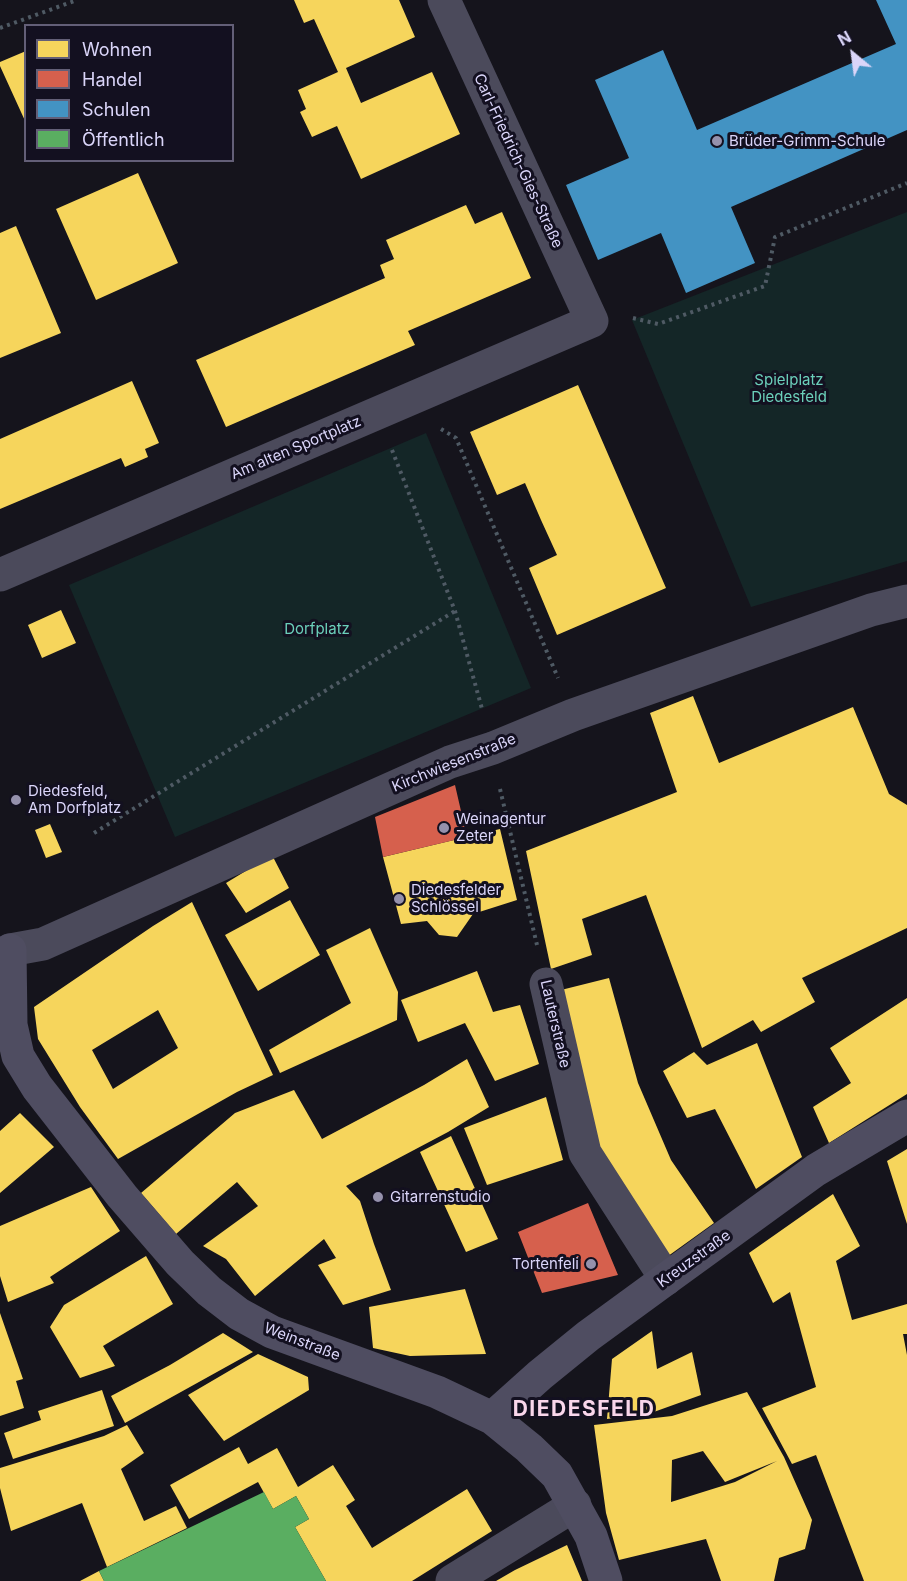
<!DOCTYPE html>
<meta charset="utf-8">
<style>
body{margin:0}
#map{position:relative;width:907px;height:1581px;overflow:hidden;background:#15141c;font-family:Inter,sans-serif}
canvas{display:block}
.legend{position:absolute;left:24px;top:24px;width:210px;height:138px;box-sizing:border-box;background:#131020;border:2px solid #635f77;margin:0;padding:8px 10px;list-style:none;font-size:18px;color:#dad5f9}
.legend li{display:flex;align-items:center;gap:12px;height:30px}
.legend b{width:30px;border:2px solid #635f77}
.north{position:absolute;left:823px;top:24px;width:60px;height:60px;-webkit-text-stroke:4px #131020;paint-order:stroke;rotate:331deg;font-size:16px;font-weight:700;line-height:24px;text-align:center;color:#dad5f9}
.north::after{content:'';display:block;margin:auto;width:21px;height:27px;background:#dad5f9;clip-path:polygon(50% 0,100% 100%,50% 72%,0 100%)}
</style>
<div id="map">
<canvas width="907" height="1581"></canvas>
<ul class="legend">
<li><b style="height:16px;background:#f6d55c"></b>Wohnen</li>
<li><b style="height:16px;background:#d6604d"></b>Handel</li>
<li><b style="height:16px;background:#4393c3"></b>Schulen</li>
<li><b style="height:16px;background:#5aae61"></b>Öffentlich</li>
</ul>
<div class="north">N</div>
</div>
<script>
const g = document.querySelector('canvas').getContext('2d');
g.lineJoin = 'round';
function paint(path, color) {
  g.fillStyle = color;
  g.fill(path, 'evenodd');
}
function toPath(rows) {
  const path = new Path2D();
  for (const r of rows) {
    path.moveTo(r[0], r[1]);
    for (let i = 2; i < r.length; i += 2) path.lineTo(r[i], r[i + 1]);
  }
  return path;
}
function trace(path, color, width, dash) {
  g.strokeStyle = color;
  g.lineWidth = width;
  g.lineCap = dash ? 'butt' : 'round';
  g.setLineDash(dash || []);
  g.stroke(path);
}
function label(font, color, halo, rows, align = 'center') {
  g.font = font + ' Inter,sans-serif';
  g.lineWidth = 6;
  g.setLineDash([]);
  g.textBaseline = 'middle';
  g.strokeStyle = halo;
  g.fillStyle = color;
  for (const [text, x, y, turn = 0] of rows) {
    g.save();
    g.translate(x, y);
    g.rotate((+turn || 0) * Math.PI / 180);
    g.textAlign = isNaN(turn) ? turn : align;
    if (halo) g.strokeText(text, 0, 0);
    g.fillText(text, 0, 0);
    g.restore();
  }
}
paint(toPath([
 [907,212,907,561,751,607,632,320],
 [426,433,531,688,175,837,69,585]
]), '#142627');
paint(toPath([
 [294,0,399,0,415,37,346,68,361,103,432,72,460,134,361,179,337,126,312,137,300,112,306,109,298,90,338,72,314,19,304,23],
 [26,51,26,123,0,66,0,62],
 [138,173,178,263,96,300,56,209],
 [466,205,475,224,502,212,531,278,408,331,415,345,226,427,196,360,385,278,380,265,394,259,386,240],
 [16,226,61,333,0,358,0,233],
 [132,381,159,443,145,449,148,457,125,467,121,458,0,509,0,439],
 [578,385,666,588,557,635,529,568,557,555,541,520,525,483,497,495,470,432],
 [61,610,76,643,42,658,28,625],
 [693,696,719,763,853,707,889,794,907,805,907,928,802,978,815,1002,761,1032,753,1020,702,1048,646,895,582,919,592,955,551,969,526,851,677,792,650,713],
 [50,824,62,852,46,858,35,830],
 [500,829,517,900,473,914,457,937,439,935,427,921,401,924,383,857],
 [272,855,289,888,246,913,226,883],
 [290,900,320,955,258,991,225,935],
 [192,902,273,1075,237,1092,118,1159,80,1107,38,1039,34,1007,153,926],
 [158,1010,178,1048,113,1089,92,1050],
 [370,928,398,992,397,1020,280,1073,269,1050,351,1003,326,950],
 [477,971,493,1012,520,1005,539,1064,495,1081,465,1023,418,1042,401,1000],
 [609,978,638,1083,671,1160,714,1223,664,1259,593,1153,553,992],
 [907,998,907,1094,829,1143,813,1107,851,1083,830,1048],
 [757,1043,802,1157,756,1189,715,1109,687,1118,663,1071,694,1052,707,1065],
 [467,1059,489,1107,448,1132,346,1186,360,1201,374,1244,391,1290,343,1305,318,1265,336,1258,324,1239,255,1296,226,1259,203,1246,258,1206,237,1182,176,1234,141,1193,235,1113,294,1090,322,1139,424,1085],
 [546,1097,563,1160,487,1185,464,1128],
 [20,1113,54,1147,0,1193,0,1131],
 [451,1136,498,1239,466,1252,420,1152],
 [907,1149,907,1224,887,1161],
 [91,1187,120,1231,50,1277,54,1283,8,1302,0,1276,0,1226],
 [833,1194,860,1246,836,1261,852,1320,907,1304,907,1334,903,1334,907,1355,907,1581,864,1581,816,1455,792,1464,762,1408,816,1387,790,1292,773,1303,749,1253],
 [146,1256,173,1304,103,1346,115,1366,80,1378,50,1327,64,1305],
 [465,1289,486,1354,410,1356,373,1348,369,1307],
 [0,1313,23,1379,16,1381,24,1408,0,1416],
 [652,1331,657,1369,692,1352,701,1395,651,1413,607,1419,612,1359],
 [223,1333,253,1352,125,1423,111,1396,170,1365],
 [258,1354,308,1377,309,1390,224,1441,188,1395],
 [102,1390,114,1426,13,1459,4,1433,41,1420,38,1411],
 [747,1392,784,1457,812,1520,805,1549,779,1558,774,1581,721,1581,706,1539,619,1560,606,1513,594,1425,672,1416],
 [703,1451,725,1482,777,1461,735,1482,671,1502,672,1460],
 [127,1425,144,1453,121,1469,144,1521,176,1506,187,1528,107,1567,82,1503,11,1531,0,1488,0,1468,104,1436],
 [239,1447,248,1464,277,1448,298,1487,333,1465,355,1500,346,1506,372,1548,467,1489,492,1531,412,1581,326,1581,295,1527,309,1519,296,1496,273,1509,258,1482,189,1519,170,1485],
 [567,1545,582,1581,496,1581,515,1570],
 [99,1571,104,1581,80,1581]
]), '#f6d55c');
paint(toPath([
 [455,785,467,837,383,857,375,817],
 [588,1203,618,1275,542,1293,518,1232]
]), '#d6604d');
paint(toPath([
 [876,0,907,0,907,130,731,207,755,263,686,293,661,233,598,260,566,185,629,158,595,80,663,50,697,130,896,44]
]), '#4393c3');
paint(toPath([
 [264,1492,273,1509,296,1496,309,1519,295,1527,326,1581,104,1581,99,1571]
]), '#5aae61');
trace(toPath([
 [0,28,77,0],
 [633,318,658,324,765,286,775,237,907,183],
 [441,429,456,438,558,678],
 [392,450,455,611,482,709],
 [500,789,537,945],
 [94,833,455,611]
]), '#4f5a64', 4, [3, 4.5]);
trace(toPath([
 [0,575,592,321,444,0],
 [10,950,43,944,450,762,493,748,573,715,871,610,907,601],
 [546,984,585,1153,666,1279],
 [452,1581,575,1505]
]), '#4b4a5b', 33);
trace(toPath([
 [10,950,11,1025,18,1056,37,1087,122,1196,180,1263,209,1291,239,1314,272,1332,437,1392,492,1418,529,1448,557,1475,591,1536,606,1581],
 [492,1418,540,1375,588,1336,666,1279,816,1170,907,1116]
]), '#4f4d61', 33);
for (const [x, y, r, color] of [
 [717,141,6,"#9591ac"],
 [16,800,6,"#9591ac"],
 [444,828,6,"#9591ac"],
 [399,899,6,"#9591ac"],
 [378,1197,6,"#9591ac"],
 [591,1264,6,"#9591ac"]
]) {
  const dot = new Path2D();
  dot.arc(x, y, r, 0, 2 * Math.PI);
  g.fillStyle = color;
  g.fill(dot);
  trace(dot, '#131020', 2);
}
label('15px', '#dad5f9', '#131020', [
 ["Brüder-Grimm-Schule",729,141],
 ["Diedesfeld,",28,791],
 ["Am Dorfplatz",28,808],
 ["Weinagentur",456,819],
 ["Zeter",456,836],
 ["Diedesfelder",411,890],
 ["Schlössel",411,907],
 ["Gitarrenstudio",390,1197],
 ["Tortenfeli",579,1264,"right"]
], 'left');
label('15px', '#dad5f9', '#131020', [
 ["Carl-Friedrich-Gies-Straße",518,161,65],
 ["Am alten Sportplatz",296,448,-23],
 ["Kirchwiesenstraße",454,763,-22],
 ["Lauterstraße",555,1024,77],
 ["Kreuzstraße",694,1259,-36],
 ["Weinstraße",302,1342,21]
]);
label('15px', '#6bcfba', '#131020', [
 ["Spielplatz",789,380],
 ["Diedesfeld",789,397],
 ["Dorfplatz",317,629]
]);
g.letterSpacing = '1.5px';
label('bold 21px', '#f9d6eb', '#131020', [
 ["DIEDESFELD",584,1410]
]);
g.letterSpacing = '0px';
</script>
